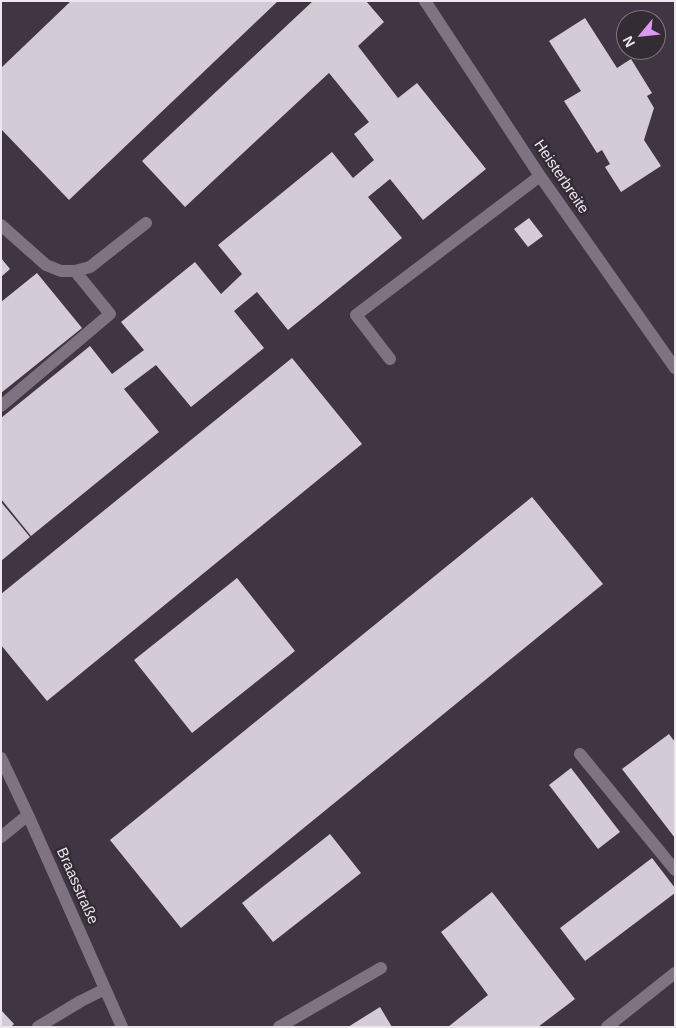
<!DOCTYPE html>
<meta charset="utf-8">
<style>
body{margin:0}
#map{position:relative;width:676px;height:1028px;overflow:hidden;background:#332c35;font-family:Helvetica,sans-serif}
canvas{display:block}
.frame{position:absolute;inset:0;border:2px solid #ebe7ec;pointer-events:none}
.north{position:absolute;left:616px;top:10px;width:50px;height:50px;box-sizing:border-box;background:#332c35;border:1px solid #7d777e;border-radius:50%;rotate:242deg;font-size:14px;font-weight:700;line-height:20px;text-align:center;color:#ebe7ec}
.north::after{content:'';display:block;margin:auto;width:18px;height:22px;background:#de98f3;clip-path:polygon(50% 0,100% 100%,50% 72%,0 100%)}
</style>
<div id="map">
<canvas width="676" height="1028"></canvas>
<div class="frame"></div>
<div class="north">N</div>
</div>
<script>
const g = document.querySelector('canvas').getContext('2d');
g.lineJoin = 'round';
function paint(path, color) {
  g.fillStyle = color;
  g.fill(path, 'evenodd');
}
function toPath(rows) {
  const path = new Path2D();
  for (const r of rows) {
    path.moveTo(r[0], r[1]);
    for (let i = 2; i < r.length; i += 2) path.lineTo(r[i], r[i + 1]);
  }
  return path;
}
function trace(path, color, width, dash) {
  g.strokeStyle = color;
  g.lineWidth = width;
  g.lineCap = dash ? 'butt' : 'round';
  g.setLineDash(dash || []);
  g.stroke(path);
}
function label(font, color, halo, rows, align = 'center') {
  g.font = font + ' Helvetica,sans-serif';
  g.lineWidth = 5;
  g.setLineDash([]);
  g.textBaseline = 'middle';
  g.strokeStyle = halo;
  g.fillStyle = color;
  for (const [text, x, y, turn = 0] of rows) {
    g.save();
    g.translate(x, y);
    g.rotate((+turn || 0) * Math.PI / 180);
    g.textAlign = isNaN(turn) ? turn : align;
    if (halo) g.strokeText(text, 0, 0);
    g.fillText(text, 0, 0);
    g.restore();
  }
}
paint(toPath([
 [1,1,675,1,675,1027,1,1027],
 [626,20,656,20,656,50,626,50]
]), '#403643');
paint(toPath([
 [71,1,278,1,69,200,1,129,1,68],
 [313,1,366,1,384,22,358,46,398,98,417,83,486,169,423,220,390,179,368,197,402,238,288,330,257,292,234,311,264,348,191,407,156,365,124,389,159,432,31,536,1,499,1,418,90,346,112,374,144,350,121,322,195,262,221,294,242,274,218,245,332,152,353,178,374,160,354,134,369,122,329,73,185,207,142,161],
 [585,18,617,68,631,59,652,93,647,96,654,108,644,140,661,166,621,192,605,167,610,164,602,150,597,153,564,101,581,91,549,41],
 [529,218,543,236,528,247,514,229],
 [1,258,10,269,1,277],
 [37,273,82,328,1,393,1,302],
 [292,358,362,444,47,701,1,645,1,594],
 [532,497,603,584,181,928,110,840],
 [1,502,30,537,1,561],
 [237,578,295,651,192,733,134,660],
 [669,734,675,742,675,838,622,769],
 [571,768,620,832,598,849,549,785],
 [330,834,361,873,273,942,242,903],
 [652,858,675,888,675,893,585,961,560,928],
 [492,892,575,999,538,1027,448,1027,488,995,441,932],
 [380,1007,392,1027,348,1027],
 [1,1010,14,1024,11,1027,1,1027]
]), '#d3cbd6');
trace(toPath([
 [425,1,540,176,675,368],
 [1,225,46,265,61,271,75,271,90,267,146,223],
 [390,359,356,315,540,176],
 [1,406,110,314,75,271],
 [580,754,675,870],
 [1,758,28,815,122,1027],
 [1,837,28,815],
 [38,1027,81,1001,105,989],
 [279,1027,381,968],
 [607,1027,675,973]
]), '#7f7382', 12);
label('15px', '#ebe7ec', '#332c35', [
 ["Heisterbreite",561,177,56],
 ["Braasstraße",77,886,66]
]);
</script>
